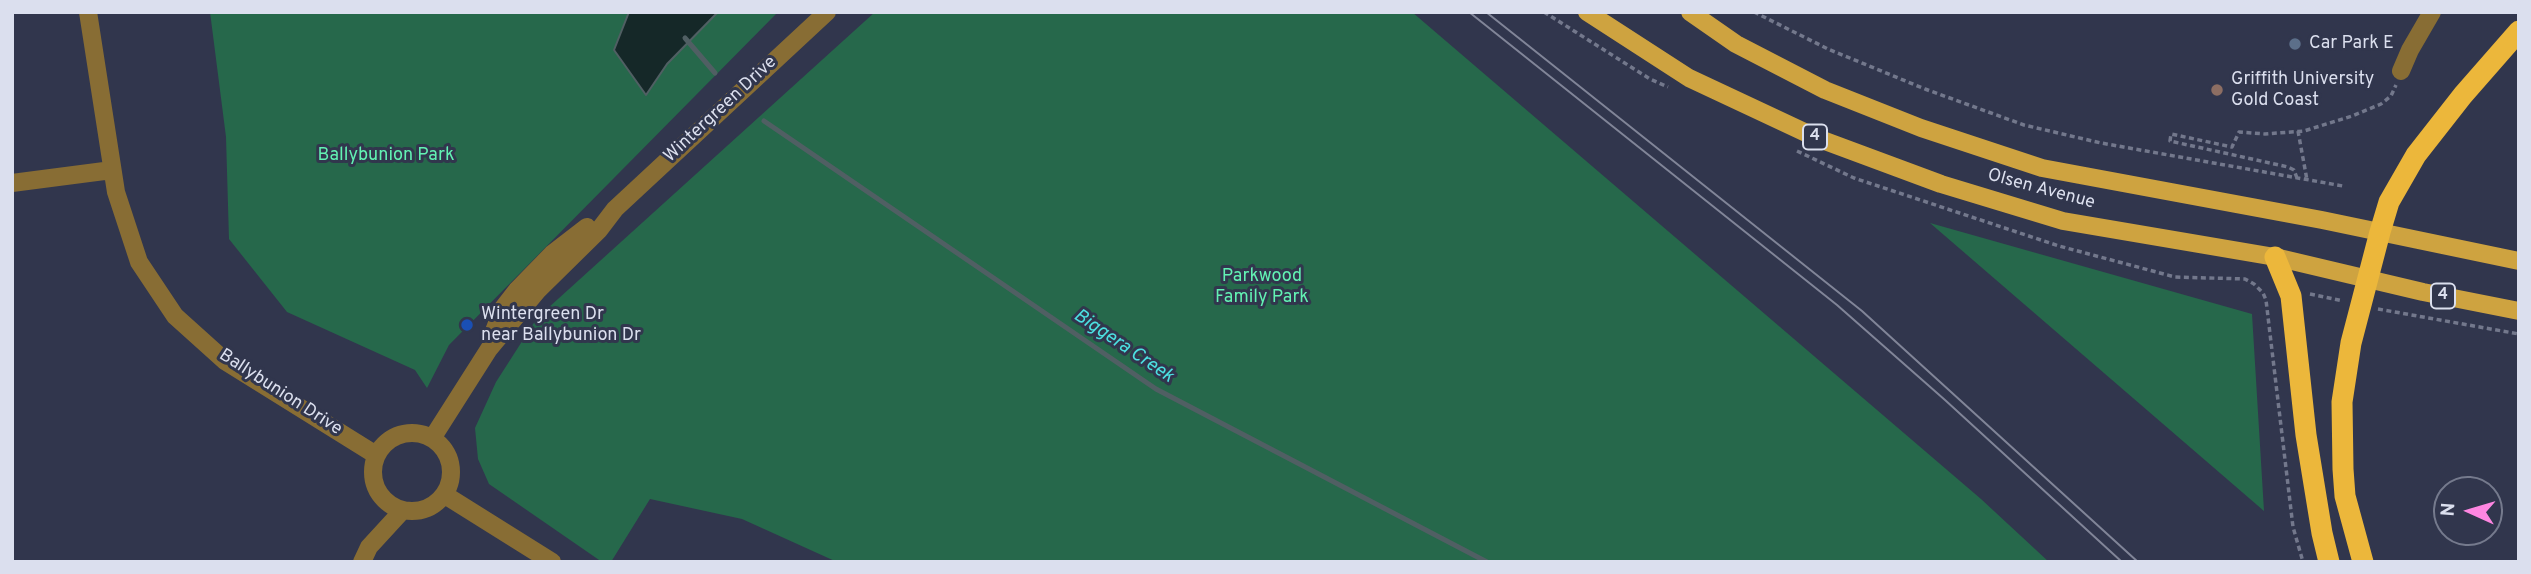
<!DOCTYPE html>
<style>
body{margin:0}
#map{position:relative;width:2531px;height:574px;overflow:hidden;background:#31364d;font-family:Overpass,sans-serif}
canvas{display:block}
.frame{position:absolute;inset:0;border:14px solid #dbdfee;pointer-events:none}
.north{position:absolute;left:2433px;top:476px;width:70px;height:70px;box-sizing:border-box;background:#31364d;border:2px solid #757a8d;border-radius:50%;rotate:274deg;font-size:19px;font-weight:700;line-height:28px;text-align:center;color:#dbdfee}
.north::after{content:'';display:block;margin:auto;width:24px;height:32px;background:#fe86e1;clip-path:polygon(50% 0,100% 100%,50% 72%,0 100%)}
</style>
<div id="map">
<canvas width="2531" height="574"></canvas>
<div class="frame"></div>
<div class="north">N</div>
</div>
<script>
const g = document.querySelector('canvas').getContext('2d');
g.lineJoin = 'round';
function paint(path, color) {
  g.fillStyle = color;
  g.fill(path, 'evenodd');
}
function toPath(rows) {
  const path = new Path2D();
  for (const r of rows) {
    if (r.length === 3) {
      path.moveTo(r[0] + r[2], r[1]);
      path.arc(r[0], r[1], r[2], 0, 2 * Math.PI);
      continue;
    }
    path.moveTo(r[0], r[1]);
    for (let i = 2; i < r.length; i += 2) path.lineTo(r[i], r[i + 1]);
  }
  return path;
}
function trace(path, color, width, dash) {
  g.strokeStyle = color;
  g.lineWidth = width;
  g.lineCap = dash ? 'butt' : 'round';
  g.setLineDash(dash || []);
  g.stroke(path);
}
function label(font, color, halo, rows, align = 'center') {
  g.font = font + ' Overpass,sans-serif';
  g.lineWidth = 6;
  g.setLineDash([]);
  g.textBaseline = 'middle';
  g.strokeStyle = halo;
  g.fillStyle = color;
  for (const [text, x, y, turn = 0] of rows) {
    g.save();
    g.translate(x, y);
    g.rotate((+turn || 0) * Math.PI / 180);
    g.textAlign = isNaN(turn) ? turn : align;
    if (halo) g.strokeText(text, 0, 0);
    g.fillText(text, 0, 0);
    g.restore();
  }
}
paint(toPath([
 [210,12,778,12,449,345,427,388,415,370,287,312,229,239,226,137],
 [875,12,1412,12,1981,499,2049,562,837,562,742,519,650,499,611,562,602,562,489,484,478,459,475,428,496,382,537,318],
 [1930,223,2252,314,2264,511]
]), '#26684b');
const water = toPath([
 [629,12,718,12,667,64,646,95,614,50,629,12]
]);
paint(water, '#152828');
trace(water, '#505f63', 2);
trace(toPath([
 [685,38,715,73],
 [764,121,1156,389,1487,562]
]), '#505f63', 5);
trace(toPath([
 [1544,12,1650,79,1668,87],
 [1754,12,1828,49,1925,89,2024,125,2101,143,2343,186],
 [2298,131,2307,180],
 [1797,151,1854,178,2059,246,2175,277,2245,279,2254,284,2263,293,2266,300,2293,527,2303,562],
 [2297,178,2294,170,2288,167,2170,141,2171,134,2232,147,2239,132,2265,134,2304,131,2352,116,2381,104,2391,96,2396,85],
 [2310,294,2343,301],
 [2378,309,2519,334]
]), '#73788c', 3.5, [5, 3.5]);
trace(toPath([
 [88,12,116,192,139,262,175,316,225,361,376,455],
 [2401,71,2410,50,2432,12],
 [12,183,112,170],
 [492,336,503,308,517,290,552,254,587,227],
 [412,472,39],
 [433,437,489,349,538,290,599,230,615,209,827,12],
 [445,495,552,562],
 [362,562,369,547,403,510]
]), '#886d34', 18);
trace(toPath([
 [1587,12,1689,78,1817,138,1941,184,2063,221,2275,257,2423,292,2519,311],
 [1690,12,1736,44,1825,90,1921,128,2042,168,2322,220,2519,261]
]), '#cea340', 18);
trace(toPath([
 [2275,257,2291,296,2306,435,2322,533,2329,562],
 [2363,562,2345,496,2343,469,2342,402,2351,343,2380,232,2389,202,2416,155,2463,95,2519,31]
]), '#ecb73b', 21);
trace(toPath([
 [1469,12,1837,305,1945,400,2122,562],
 [1486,12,1862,311,2138,562]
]), '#818598', 2);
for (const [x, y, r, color] of [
 [2295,44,7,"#5c6f8a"],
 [2217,90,7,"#8d6e63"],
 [467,325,7,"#1a4fb4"]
]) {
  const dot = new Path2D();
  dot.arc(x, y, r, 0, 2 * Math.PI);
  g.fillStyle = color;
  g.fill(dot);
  trace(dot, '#31364d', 2.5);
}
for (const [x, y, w] of [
 [1815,137,24],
 [2443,296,24]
]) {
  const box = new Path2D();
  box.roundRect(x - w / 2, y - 12.5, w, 25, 5);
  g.fillStyle = '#31364d';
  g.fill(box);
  trace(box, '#dbdfee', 2);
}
label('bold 16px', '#dbdfee', null, [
 ["4",1815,137],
 ["4",2443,296]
]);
label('18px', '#dbdfee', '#31364d', [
 ["Car Park E",2309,44],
 ["Griffith University",2231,80],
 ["Gold Coast",2231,101],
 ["Wintergreen Dr",481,315],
 ["near Ballybunion Dr",481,336]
], 'left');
label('18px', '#dbdfee', '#31364d', [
 ["Wintergreen Drive",721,110,-43],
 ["Olsen Avenue",2041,190,15],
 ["Ballybunion Drive",280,393,33]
]);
label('18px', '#62f2b3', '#31364d', [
 ["Ballybunion Park",386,156],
 ["Parkwood",1262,277],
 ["Family Park",1262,298]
]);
label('italic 19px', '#4ce0e1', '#31364d', [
 ["Biggera Creek",1123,347,34]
]);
</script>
